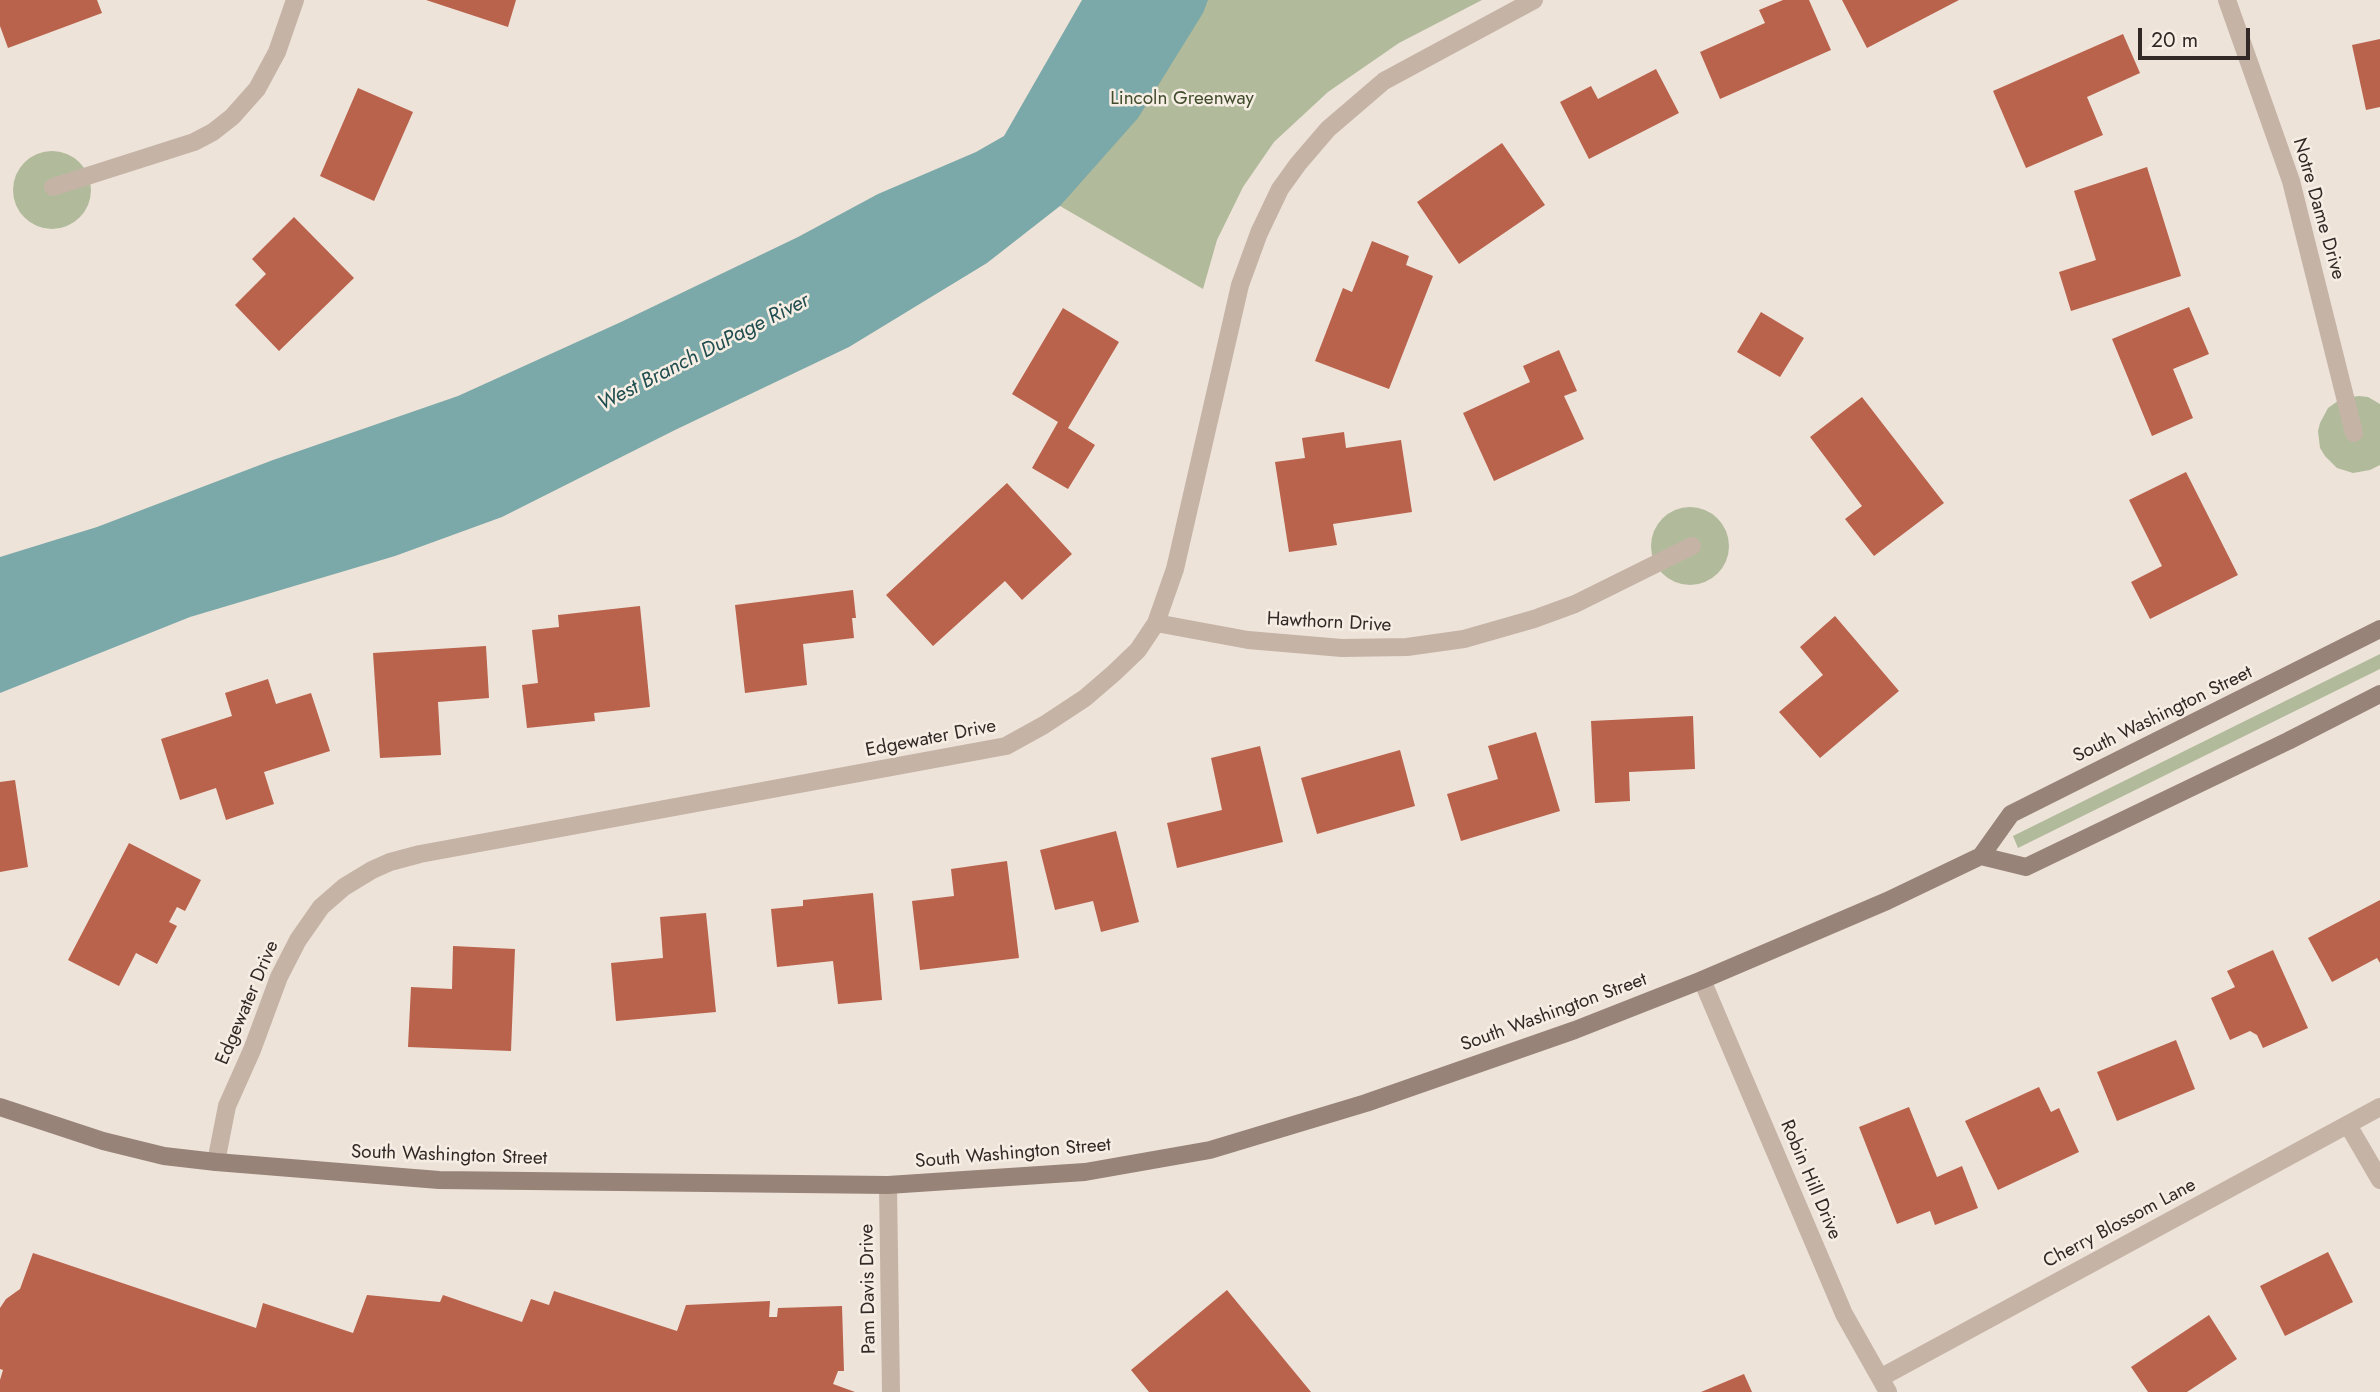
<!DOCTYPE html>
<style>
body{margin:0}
#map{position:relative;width:2380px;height:1392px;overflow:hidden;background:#eee3d9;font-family:Jost,sans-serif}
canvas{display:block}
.scale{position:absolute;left:2138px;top:28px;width:112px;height:32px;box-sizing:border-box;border:4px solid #322926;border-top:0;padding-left:9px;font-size:21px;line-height:24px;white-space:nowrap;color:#322926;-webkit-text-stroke:5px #f6eee4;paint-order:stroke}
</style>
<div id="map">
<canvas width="2380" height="1392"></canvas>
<div class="scale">20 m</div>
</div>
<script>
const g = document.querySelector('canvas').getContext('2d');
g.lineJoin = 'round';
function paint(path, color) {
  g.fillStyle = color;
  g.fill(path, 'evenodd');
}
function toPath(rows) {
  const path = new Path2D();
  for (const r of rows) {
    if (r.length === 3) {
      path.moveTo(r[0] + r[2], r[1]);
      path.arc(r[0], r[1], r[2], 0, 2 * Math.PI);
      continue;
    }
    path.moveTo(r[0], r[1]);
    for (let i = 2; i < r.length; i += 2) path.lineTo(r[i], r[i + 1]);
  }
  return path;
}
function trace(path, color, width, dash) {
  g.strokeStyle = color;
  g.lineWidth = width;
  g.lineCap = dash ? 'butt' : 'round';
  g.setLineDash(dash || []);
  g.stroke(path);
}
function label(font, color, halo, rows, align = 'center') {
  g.font = font + ' Jost,sans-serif';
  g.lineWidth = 5;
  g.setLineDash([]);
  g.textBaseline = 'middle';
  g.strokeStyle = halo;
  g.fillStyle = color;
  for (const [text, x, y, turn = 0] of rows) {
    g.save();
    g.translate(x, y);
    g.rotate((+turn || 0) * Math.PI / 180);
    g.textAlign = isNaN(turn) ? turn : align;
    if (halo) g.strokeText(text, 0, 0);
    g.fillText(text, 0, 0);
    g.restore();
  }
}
paint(toPath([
 [1121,0,1482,0,1399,43,1328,92,1274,142,1243,187,1217,240,1203,289,1060,206,1007,171],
 [52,190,39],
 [2359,396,2368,397,2380,404,2380,465,2370,470,2353,473,2337,468,2325,456,2320,448,2318,431,2320,423,2328,408,2342,398],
 [1690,546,39],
 [2380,654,2380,669,2018,848,2013,836]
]), '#b1bb9b');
paint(toPath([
 [1082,0,1208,0,1203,13,1138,118,1060,206,987,263,849,347,675,430,502,517,395,556,190,617,0,693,0,557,97,527,273,460,458,396,621,322,798,237,878,194,976,152,1004,136]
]), '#7ba8a8');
paint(toPath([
 [0,0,97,0,102,13,8,48,0,26],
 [426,0,516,0,508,27],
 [1783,0,1809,0,1831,50,1720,99,1700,52,1765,23,1759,10],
 [1842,0,1959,0,1867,48],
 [2123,34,2140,73,2087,97,2103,135,2026,168,1993,91],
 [2380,39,2380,107,2366,110,2352,45],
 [1656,69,1679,113,1589,159,1560,102,1591,86,1598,99],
 [358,88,413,112,374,201,320,176],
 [1502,143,1545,205,1459,264,1417,202],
 [2147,167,2181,276,2071,311,2059,272,2096,260,2074,191],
 [294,217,354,278,279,351,235,305,266,274,252,259],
 [1372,241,1409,256,1406,265,1433,276,1389,389,1315,361,1343,288,1352,292],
 [2189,307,2209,354,2173,369,2193,418,2152,436,2112,339],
 [1063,308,1119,342,1068,428,1095,445,1068,489,1032,468,1058,422,1012,394],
 [1761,312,1804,338,1780,377,1737,352],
 [1559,350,1577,391,1564,396,1584,439,1494,481,1463,413,1530,382,1523,366],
 [1862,397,1944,503,1874,556,1845,519,1862,506,1810,437],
 [1344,432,1346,448,1401,440,1412,512,1333,524,1337,545,1289,552,1275,462,1305,458,1302,438],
 [2186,472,2238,575,2150,619,2131,582,2162,566,2129,500],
 [1007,483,1072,554,1022,600,1005,581,933,646,886,595],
 [853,590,856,618,852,618,854,638,803,644,807,685,745,693,735,605],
 [640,606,650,707,594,713,595,721,527,728,522,685,538,683,532,630,559,627,558,615],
 [1835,616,1899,691,1820,758,1779,712,1823,675,1800,647],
 [486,646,489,698,438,702,441,755,380,758,373,653],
 [268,679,276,704,311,693,330,751,264,772,274,804,226,820,216,788,180,800,161,739,232,716,225,693],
 [1693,716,1695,769,1629,772,1630,801,1595,803,1591,721],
 [1536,732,1560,811,1461,841,1447,794,1498,779,1488,746],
 [1260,746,1283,842,1177,868,1167,823,1222,810,1211,758],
 [1400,750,1415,806,1317,834,1301,778],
 [15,780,28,867,0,872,0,782],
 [1116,831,1139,922,1101,932,1093,901,1055,910,1040,850],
 [129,843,201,880,185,911,177,907,169,922,177,926,157,964,136,953,119,986,68,960],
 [1007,861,1019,958,920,970,912,901,954,896,951,869],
 [873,893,882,1000,838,1004,833,961,777,967,771,909,803,906,803,900],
 [2380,900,2380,963,2377,958,2332,982,2308,938],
 [706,913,716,1012,616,1021,611,963,663,958,660,917],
 [453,946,515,949,511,1051,408,1047,411,987,452,989],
 [2273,950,2308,1028,2263,1048,2257,1035,2250,1031,2230,1040,2211,998,2235,987,2227,971],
 [2176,1040,2195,1089,2117,1121,2097,1072],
 [2039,1087,2051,1112,2059,1108,2079,1152,1998,1190,1965,1121],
 [1909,1107,1937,1177,1962,1166,1978,1208,1935,1225,1930,1211,1897,1224,1859,1127],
 [2328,1252,2353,1302,2285,1336,2260,1286],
 [33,1253,256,1328,263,1303,353,1333,367,1295,440,1302,443,1295,522,1322,531,1299,549,1305,554,1291,677,1331,686,1305,770,1301,769,1317,777,1317,778,1308,842,1306,844,1371,838,1371,833,1384,855,1392,0,1392,0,1380,3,1370,0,1369,0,1308,6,1299,20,1289],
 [1227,1290,1311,1392,1149,1392,1131,1370],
 [2209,1315,2237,1359,2187,1392,2148,1392,2131,1367],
 [1744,1374,1752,1392,1701,1392]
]), '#b9624c');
trace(toPath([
 [2227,0,2291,181,2354,433],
 [53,187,194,142,213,132,232,117,257,89,277,52,295,0],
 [1156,623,1248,640,1342,648,1407,647,1464,639,1534,619,1575,604,1692,546],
 [1702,980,1844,1314,1888,1392],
 [2348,1125,2380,1180],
 [216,1162,227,1106,252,1050,279,977,298,940,321,907,344,887,372,870,390,862,420,854,1006,746,1044,725,1085,698,1114,673,1138,650,1156,623,1175,569,1240,285,1259,233,1280,189,1298,164,1328,129,1384,81,1534,0],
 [888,1185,891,1392],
 [1880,1378,2380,1107]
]), '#c5b3a6', 18);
trace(toPath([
 [1981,856,2026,867,2288,741,2380,694],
 [0,1107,103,1141,164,1156,216,1162,439,1180,888,1185,1085,1172,1210,1150,1366,1103,1575,1030,1702,980,1887,901,1981,856,2011,814,2380,629]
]), '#988378', 18);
label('19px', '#424d2d', '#f6eee4', [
 ["Lincoln Greenway",1182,99]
]);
label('19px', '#322926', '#f6eee4', [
 ["Notre Dame Drive",2318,209,74],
 ["Hawthorn Drive",1329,623,3],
 ["South Washington Street",2163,715,-26],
 ["Edgewater Drive",931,739,-11],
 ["Edgewater Drive",248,1003,-67],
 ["South Washington Street",1554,1013,-20],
 ["South Washington Street",1013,1154,-5],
 ["South Washington Street",449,1156,2],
 ["Robin Hill Drive",1810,1180,67],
 ["Cherry Blossom Lane",2120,1224,-28],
 ["Pam Davis Drive",869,1289,-91]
]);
label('italic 21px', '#204d4f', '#f6eee4', [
 ["West Branch DuPage River",704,353,-27]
]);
</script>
